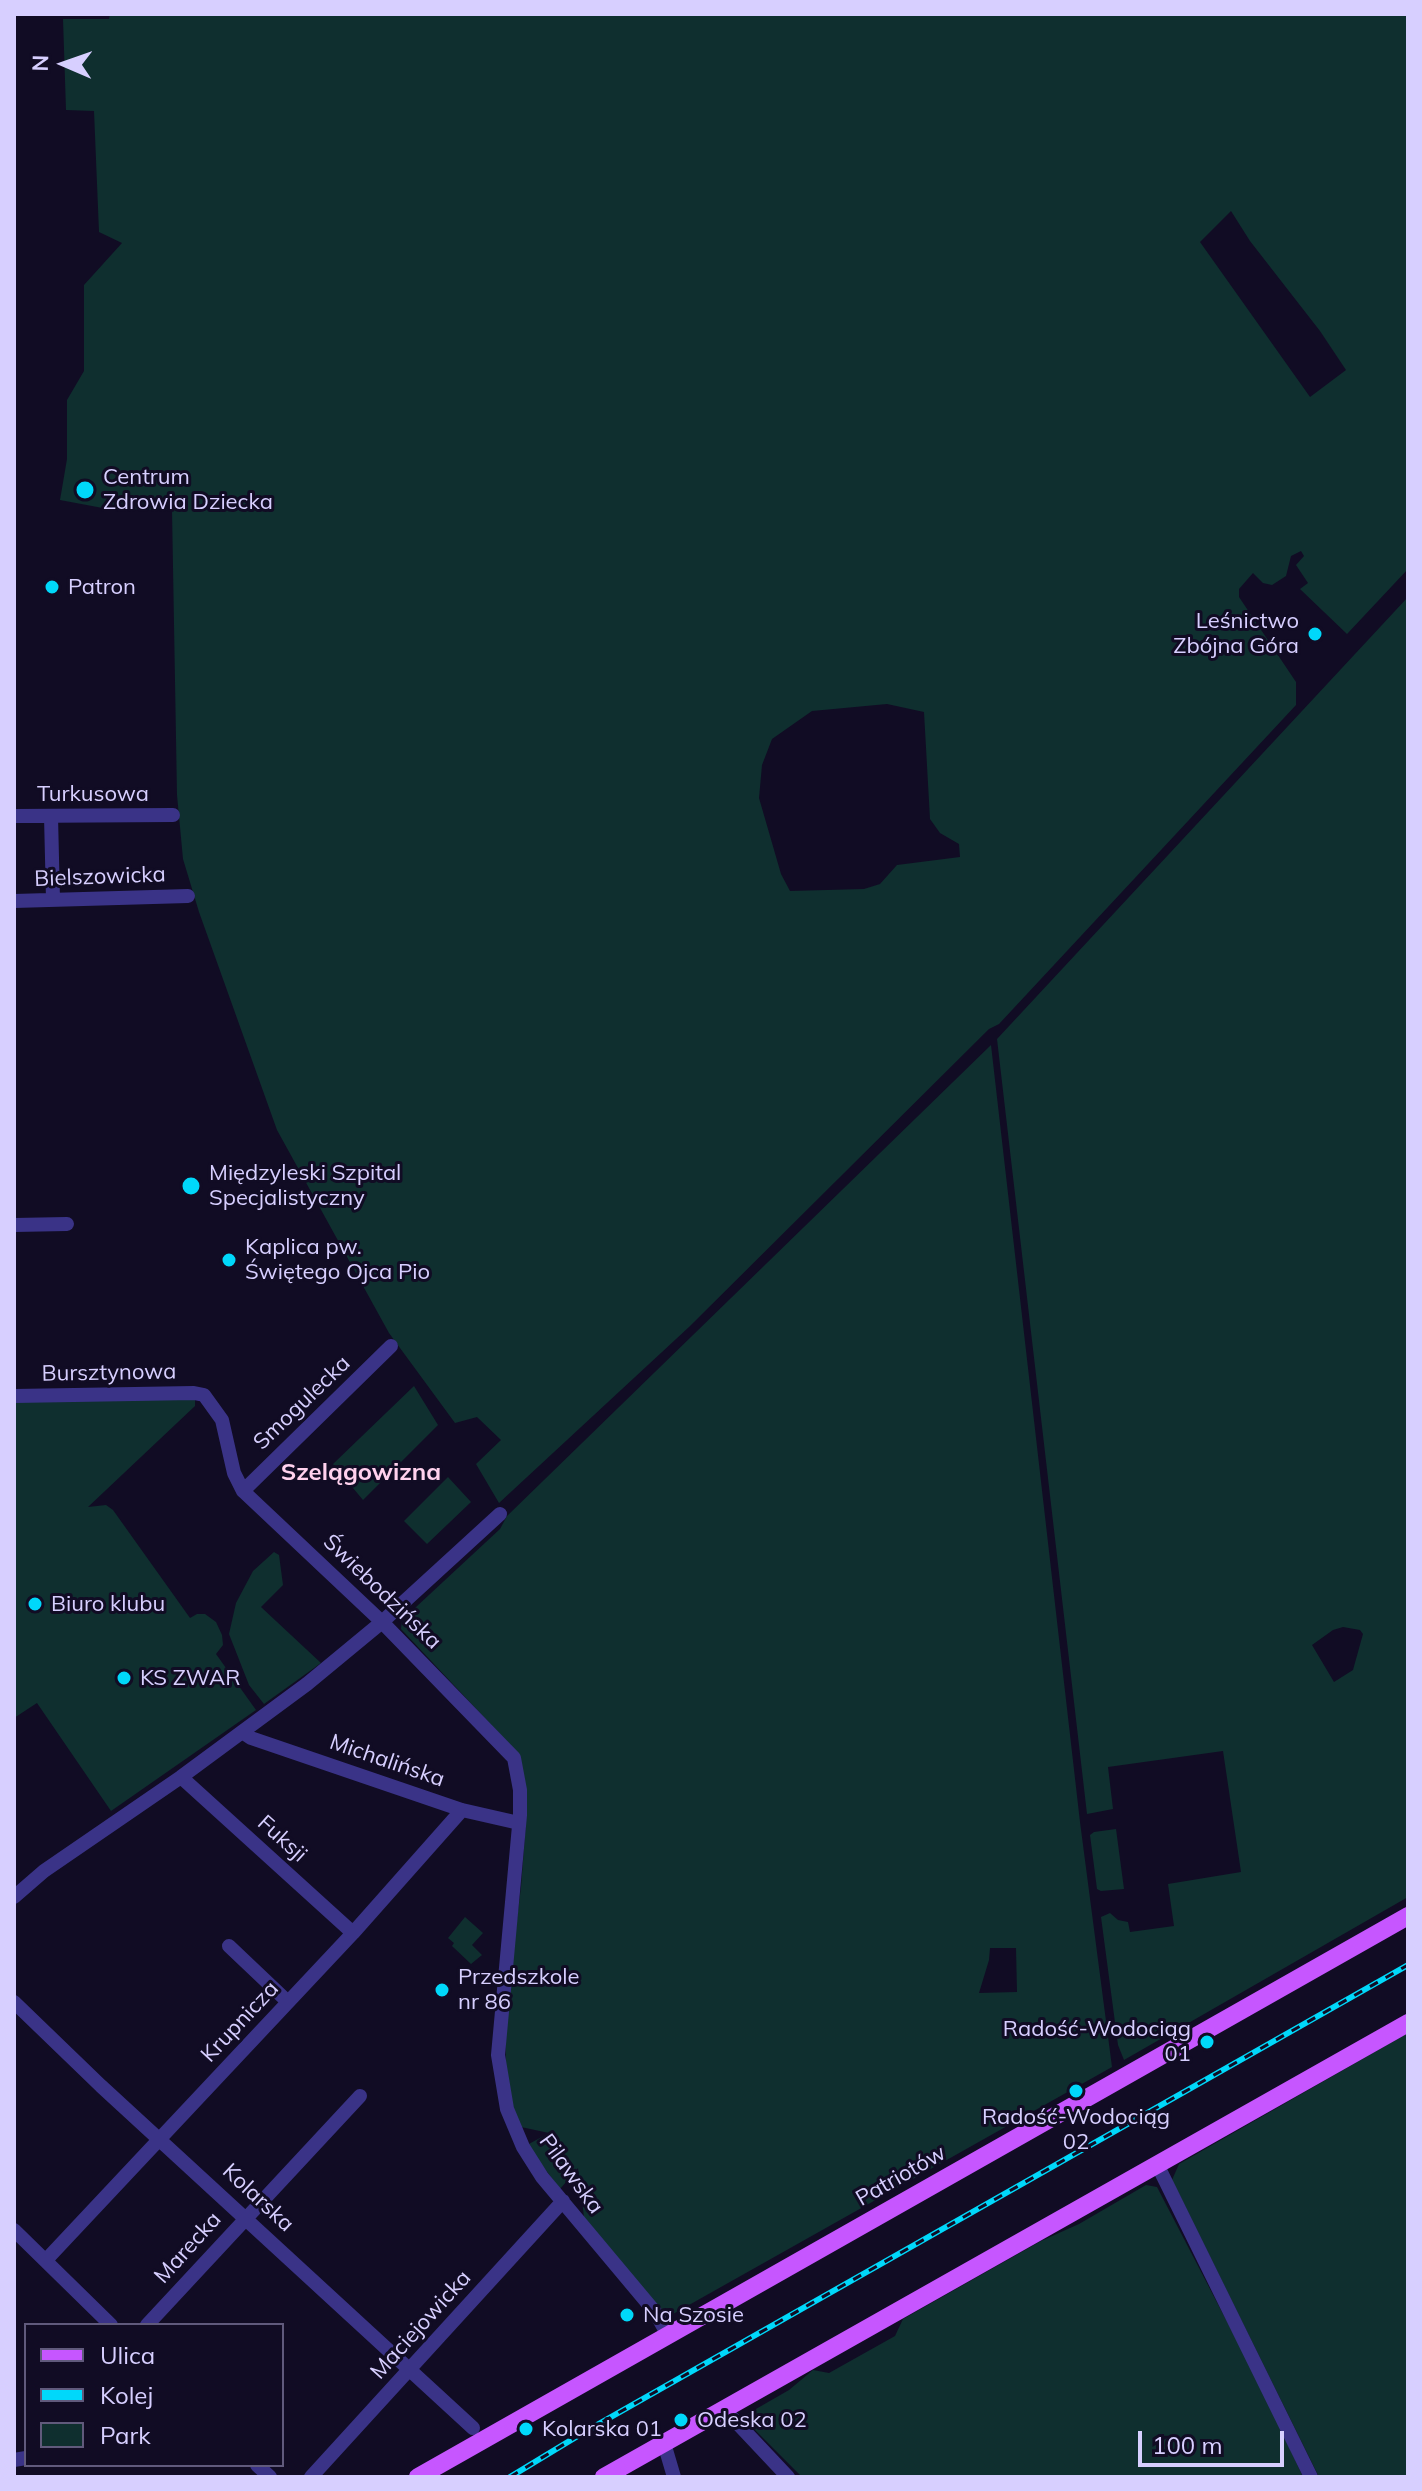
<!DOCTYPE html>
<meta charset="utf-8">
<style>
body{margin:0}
#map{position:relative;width:1422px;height:2491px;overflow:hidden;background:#110c24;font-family:Mulish,sans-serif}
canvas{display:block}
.frame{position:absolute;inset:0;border:16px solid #d7cfff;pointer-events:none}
.legend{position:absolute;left:24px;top:2323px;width:260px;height:144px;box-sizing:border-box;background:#110c24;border:2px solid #605a7c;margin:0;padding:10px 14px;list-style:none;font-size:24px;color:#d7cfff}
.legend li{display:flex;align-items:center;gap:16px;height:40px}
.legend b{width:40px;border:2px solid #605a7c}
.north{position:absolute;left:24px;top:24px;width:80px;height:80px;-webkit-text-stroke:6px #110c24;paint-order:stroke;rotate:272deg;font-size:22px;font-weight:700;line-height:32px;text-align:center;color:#d7cfff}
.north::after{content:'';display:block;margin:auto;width:28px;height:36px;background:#d7cfff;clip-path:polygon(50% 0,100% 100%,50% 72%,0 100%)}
.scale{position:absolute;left:1138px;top:2431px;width:146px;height:36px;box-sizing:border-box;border:4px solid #d7cfff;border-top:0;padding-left:10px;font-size:24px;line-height:28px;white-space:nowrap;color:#d7cfff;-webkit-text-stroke:6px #110c24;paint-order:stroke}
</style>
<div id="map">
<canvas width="1422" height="2491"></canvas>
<div class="frame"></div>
<ul class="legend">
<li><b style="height:10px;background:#c656ff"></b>Ulica</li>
<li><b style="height:10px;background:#00d8fa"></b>Kolej</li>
<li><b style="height:22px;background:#0f2f2f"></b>Park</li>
</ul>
<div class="north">N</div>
<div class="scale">100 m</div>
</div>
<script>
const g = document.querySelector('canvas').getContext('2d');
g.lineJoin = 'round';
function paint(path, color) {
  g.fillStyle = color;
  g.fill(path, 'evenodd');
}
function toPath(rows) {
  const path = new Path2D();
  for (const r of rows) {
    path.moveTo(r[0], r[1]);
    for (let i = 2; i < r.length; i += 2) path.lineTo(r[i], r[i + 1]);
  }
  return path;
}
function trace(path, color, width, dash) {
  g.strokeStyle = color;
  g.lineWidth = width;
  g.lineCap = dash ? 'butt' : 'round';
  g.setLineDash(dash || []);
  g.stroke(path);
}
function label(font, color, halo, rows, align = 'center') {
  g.font = font + ' Mulish,sans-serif';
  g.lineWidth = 6;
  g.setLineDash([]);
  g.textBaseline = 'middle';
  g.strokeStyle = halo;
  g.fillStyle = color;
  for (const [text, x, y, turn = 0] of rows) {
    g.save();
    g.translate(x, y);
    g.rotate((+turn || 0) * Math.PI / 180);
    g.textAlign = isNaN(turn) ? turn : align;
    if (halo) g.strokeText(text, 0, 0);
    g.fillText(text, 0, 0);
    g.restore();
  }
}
paint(toPath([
 [110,14,1408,14,1408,569,1347,634,1300,589,1308,583,1296,565,1304,556,1301,551,1291,556,1286,576,1272,585,1263,583,1253,573,1239,589,1239,597,1296,682,1296,705,999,1024,989,1029,689,1327,499,1503,476,1464,501,1440,477,1417,455,1423,389,1333,277,1130,199,912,183,859,177,795,172,510,108,509,60,500,67,459,67,400,84,371,84,285,122,243,99,232,94,111,66,110,63,19,109,19],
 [1231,211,1250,241,1320,331,1346,370,1310,397,1200,242],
 [887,704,924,712,930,819,940,833,959,844,960,857,897,865,880,884,864,889,790,891,781,874,759,798,762,765,772,739,812,711],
 [1408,597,1408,1897,1124,2060,1118,2045,1101,1917,1110,1913,1118,1920,1128,1922,1130,1932,1174,1926,1168,1884,1241,1872,1223,1751,1108,1767,1113,1809,1087,1814,997,1039],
 [1343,1627,1360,1630,1363,1634,1353,1670,1334,1682,1312,1645,1333,1630],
 [991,1045,1080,1822,1112,2067,673,2314,661,2311,584,2217,578,2168,560,2189,527,2145,549,2133,521,2127,513,2110,506,2068,505,2016,521,1887,526,1822,514,1749,401,1629,402,1620,500,1529,507,1516],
 [990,1948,1016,1948,1017,1992,979,1993,989,1960],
 [414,1386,438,1425,363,1500,333,1464],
 [195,1399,195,1406,88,1507,106,1505,113,1510,190,1618,197,1614,205,1614,216,1622,222,1635,223,1645,216,1654,256,1710,111,1811,37,1703,14,1718,14,1401],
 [448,1477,471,1502,427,1544,404,1521],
 [274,1552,279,1555,283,1585,261,1607,321,1663,264,1704,249,1685,229,1634,236,1603,253,1571],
 [1116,1829,1124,1889,1101,1891,1097,1889,1090,1835,1094,1832],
 [465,1917,483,1933,472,1945,482,1955,471,1964,452,1946,454,1943,448,1938],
 [1408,2033,1408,2477,1319,2477,1172,2180,1179,2164],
 [1146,2185,1157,2187,1263,2391,1303,2477,802,2477,742,2417,789,2390,813,2370,829,2373,895,2336,903,2319,1041,2241,1079,2224]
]), '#0f2f2f');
trace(toPath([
 [14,816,173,815],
 [51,816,53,900],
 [14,901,188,896],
 [14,1225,67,1224],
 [14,1396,194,1393,204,1395,222,1420,234,1473,243,1491,382,1622,514,1758,520,1790,520,1815,498,2055,507,2109,523,2147,542,2177,655,2312,668,2335],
 [243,1491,391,1346],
 [242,1732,251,1738,462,1810,519,1823],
 [181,1777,353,1933],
 [14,1897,44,1871,181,1777,307,1684,382,1622,500,1514],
 [229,1946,288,2002],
 [14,2002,101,2086,473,2428],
 [1157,2164,1311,2477],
 [14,2230,111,2325],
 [46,2260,353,1933,462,1810],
 [147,2325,360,2096],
 [724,2409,788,2477],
 [664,2443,674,2477],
 [14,2460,26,2458],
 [257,2465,270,2477],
 [311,2477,563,2201]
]), '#3a3387', 14);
trace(toPath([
 [418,2477,1408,1916],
 [604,2477,1408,2023]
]), '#c656ff', 18);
const rail = toPath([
 [510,2477,581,2434,1408,1965]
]);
trace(rail, '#00d8fa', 6);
trace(rail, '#110c24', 3, [9]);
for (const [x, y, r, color] of [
 [85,490,10,"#00d8fa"],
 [52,587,8,"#00d8fa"],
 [1315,634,8,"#00d8fa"],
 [191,1186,10,"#00d8fa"],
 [229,1260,8,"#00d8fa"],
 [35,1604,8,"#00d8fa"],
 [124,1678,8,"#00d8fa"],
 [442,1990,8,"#00d8fa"],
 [1207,2042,8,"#00d8fa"],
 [1076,2091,8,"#00d8fa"],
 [627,2315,8,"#00d8fa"],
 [681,2420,8,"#00d8fa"],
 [526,2429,8,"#00d8fa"]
]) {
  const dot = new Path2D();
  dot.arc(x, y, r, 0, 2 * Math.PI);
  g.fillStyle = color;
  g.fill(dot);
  trace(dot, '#110c24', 3);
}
label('22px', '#d7cfff', '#110c24', [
 ["Centrum",103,477],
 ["Zdrowia Dziecka",103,502],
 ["Patron",68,587],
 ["Leśnictwo",1299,621,"right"],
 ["Zbójna Góra",1299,646,"right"],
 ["Międzyleski Szpital",209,1173],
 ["Specjalistyczny",209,1198],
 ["Kaplica pw.",245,1247],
 ["Świętego Ojca Pio",245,1272],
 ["Biuro klubu",51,1604],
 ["KS ZWAR",140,1678],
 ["Przedszkole",458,1977],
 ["nr 86",458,2002],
 ["Radość-Wodociąg",1191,2029,"right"],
 ["01",1191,2054,"right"],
 ["Radość-Wodociąg",1076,2117,"center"],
 ["02",1076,2142,"center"],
 ["Na Szosie",643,2315],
 ["Odeska 02",697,2420],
 ["Kolarska 01",542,2429]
], 'left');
label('22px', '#d7cfff', '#110c24', [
 ["Turkusowa",93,794],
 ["Bielszowicka",100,877,-2],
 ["Bursztynowa",109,1373,-1],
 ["Smogulecka",302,1403,-44],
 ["Świebodzińska",382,1592,44],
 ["Michalińska",387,1761,19],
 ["Fuksji",282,1839,42],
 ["Krupnicza",240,2022,-47],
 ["Pilawska",571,2174,54],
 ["Patriotów",901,2176,-30],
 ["Kolarska",258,2198,43],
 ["Marecka",188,2248,-48],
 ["Maciejowicka",421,2325,-48]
]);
label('bold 24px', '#ffd1ed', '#110c24', [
 ["Szelągowizna",361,1473]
]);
</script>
